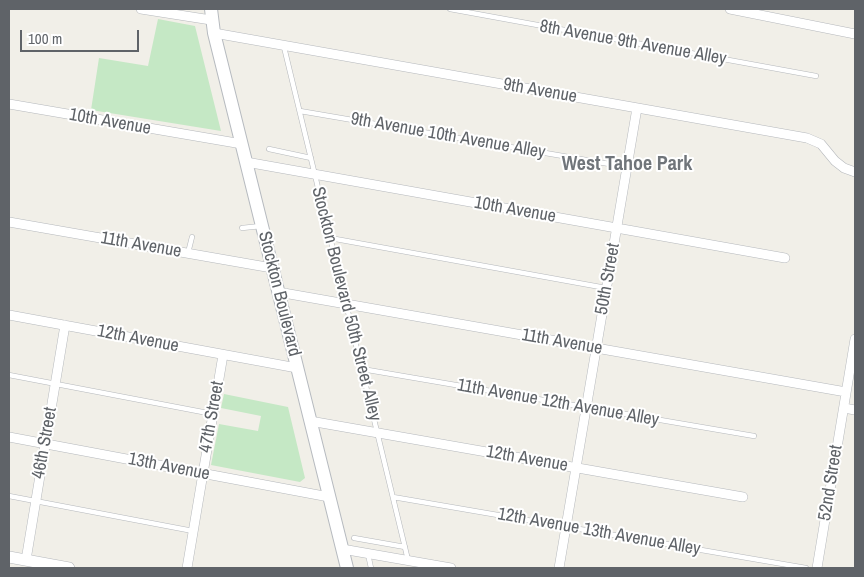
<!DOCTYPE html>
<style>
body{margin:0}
#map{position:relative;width:864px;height:577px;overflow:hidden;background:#f1efe8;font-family:"Archivo Narrow",sans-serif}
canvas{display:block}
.frame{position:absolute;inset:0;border:10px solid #5f6368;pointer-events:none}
.scale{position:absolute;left:20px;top:30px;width:119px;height:22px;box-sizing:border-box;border:2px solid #5f6368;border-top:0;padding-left:6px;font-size:15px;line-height:18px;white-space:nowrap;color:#5f6368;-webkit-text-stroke:4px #fff;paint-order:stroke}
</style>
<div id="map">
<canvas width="864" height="577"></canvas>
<div class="frame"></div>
<div class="scale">100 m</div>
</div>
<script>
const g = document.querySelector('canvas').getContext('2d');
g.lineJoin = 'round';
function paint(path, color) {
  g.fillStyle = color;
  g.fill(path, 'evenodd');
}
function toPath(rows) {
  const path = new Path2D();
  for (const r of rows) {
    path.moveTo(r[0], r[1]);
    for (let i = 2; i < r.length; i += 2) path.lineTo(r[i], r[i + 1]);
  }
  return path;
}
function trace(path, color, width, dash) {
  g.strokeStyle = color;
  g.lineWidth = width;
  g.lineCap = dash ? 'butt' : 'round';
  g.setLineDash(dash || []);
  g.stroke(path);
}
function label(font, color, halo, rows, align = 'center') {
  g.font = font + ' "Archivo Narrow",sans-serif';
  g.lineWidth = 4;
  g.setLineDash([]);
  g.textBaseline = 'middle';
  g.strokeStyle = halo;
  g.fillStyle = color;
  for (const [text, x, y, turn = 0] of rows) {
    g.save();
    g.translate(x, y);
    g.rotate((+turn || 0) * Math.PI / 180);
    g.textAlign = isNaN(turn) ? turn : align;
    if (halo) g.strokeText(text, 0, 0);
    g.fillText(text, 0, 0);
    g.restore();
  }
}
paint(toPath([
 [158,19,195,26,221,131,91,110,99,58,148,66],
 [224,394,288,407,305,478,300,482,211,465,219,424,258,431,261,416,221,408]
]), '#c5e8c5');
const service = toPath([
 [450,9,816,76],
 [284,47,408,560],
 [300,111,627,167],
 [269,149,311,158],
 [242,228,261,226],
 [330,238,606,288],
 [188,253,192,237],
 [362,369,754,436],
 [9,375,213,414],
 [9,496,193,531],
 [393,497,806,568],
 [354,538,405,547],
 [368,554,371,568]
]);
const minor = toPath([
 [141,9,211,20],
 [730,9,855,34],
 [214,33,807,138,821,144,835,161,844,168,855,172],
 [9,104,242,144],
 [246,162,785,258],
 [9,222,272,268],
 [278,292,846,392],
 [9,315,297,368],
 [844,408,855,410],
 [310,421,743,497],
 [9,437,329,497],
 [342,549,451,568],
 [26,560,65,325],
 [187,568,223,355],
 [559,568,637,108],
 [817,568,855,339]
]);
const tertiary = toPath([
 [9,557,69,568]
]);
const secondary = toPath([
 [211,9,214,33,347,568]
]);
trace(service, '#b5b8bc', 5.5);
trace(minor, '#b5b8bc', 10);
trace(tertiary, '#b5b8bc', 12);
trace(secondary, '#b6babf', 14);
trace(service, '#fff', 4.5);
trace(minor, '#fff', 9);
trace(tertiary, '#fff', 11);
trace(secondary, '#fff', 12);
label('18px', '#5f6368', '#fff', [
 ["8th Avenue 9th Avenue Alley",633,43,10],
 ["9th Avenue",540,91,10],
 ["10th Avenue",110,122,10],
 ["9th Avenue 10th Avenue Alley",448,136,10],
 ["10th Avenue",515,210,10],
 ["11th Avenue",141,245,10],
 ["50th Street",608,279,-80],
 ["Stockton Boulevard",279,294,76],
 ["Stockton Boulevard 50th Street Alley",346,304,76],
 ["12th Avenue",138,339,11],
 ["11th Avenue",562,342,10],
 ["11th Avenue 12th Avenue Alley",558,403,10],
 ["47th Street",212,417,-80],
 ["46th Street",45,443,-80],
 ["12th Avenue",527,459,10],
 ["13th Avenue",169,467,11],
 ["52nd Street",831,483,-81],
 ["12th Avenue 13th Avenue Alley",599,532,10]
]);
label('bold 20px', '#70757a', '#fff', [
 ["West Tahoe Park",627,165]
]);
</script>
